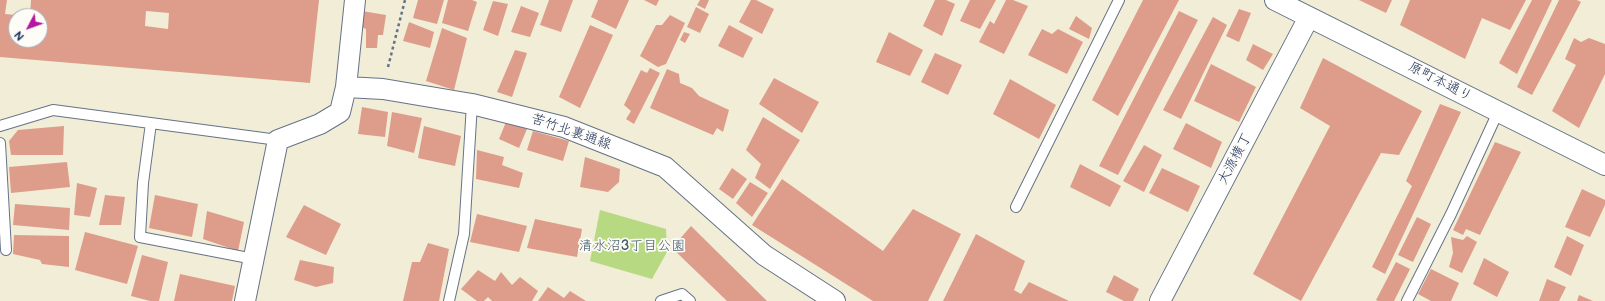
<!DOCTYPE html>
<meta charset="utf-8">
<style>
body{margin:0}
#map{position:relative;width:1605px;height:301px;overflow:hidden;background:#f2edd6;font-family:"Balsamiq Sans",sans-serif}
canvas{display:block}
.north{position:absolute;left:8px;top:8px;width:40px;height:40px;box-sizing:border-box;background:#fdfcf7;border:1px solid #a3aaba;border-radius:50%;rotate:229deg;font-size:11px;font-weight:700;line-height:16px;text-align:center;color:#1b2f5e}
.north::after{content:'';display:block;margin:auto;width:14px;height:18px;background:#b5179e;clip-path:polygon(50% 0,100% 100%,50% 72%,0 100%)}
</style>
<div id="map">
<canvas width="1605" height="301"></canvas>
<div class="north">N</div>
</div>
<script>
const g = document.querySelector('canvas').getContext('2d');
g.lineJoin = 'round';
function paint(path, color) {
  g.fillStyle = color;
  g.fill(path, 'evenodd');
}
function toPath(rows) {
  const path = new Path2D();
  for (const r of rows) {
    path.moveTo(r[0], r[1]);
    for (let i = 2; i < r.length; i += 2) path.lineTo(r[i], r[i + 1]);
  }
  return path;
}
function trace(path, color, width, dash) {
  g.strokeStyle = color;
  g.lineWidth = width;
  g.lineCap = dash ? 'butt' : 'round';
  g.setLineDash(dash || []);
  g.stroke(path);
}
function label(font, color, halo, rows, align = 'center') {
  g.font = font + ' "Balsamiq Sans","Klee One",sans-serif';
  g.lineWidth = 3.5;
  g.setLineDash([]);
  g.textBaseline = 'middle';
  g.strokeStyle = halo;
  g.fillStyle = color;
  for (const [text, x, y, turn = 0] of rows) {
    g.save();
    g.translate(x, y);
    g.rotate((+turn || 0) * Math.PI / 180);
    g.textAlign = isNaN(turn) ? turn : align;
    if (halo) g.strokeText(text, 0, 0);
    g.fillText(text, 0, 0);
    g.restore();
  }
}
paint(toPath([
 [600,210,666,229,667,252,652,279,590,261]
]), '#b7d981');
paint(toPath([
 [0,0,7,0,5,14,16,15,16,40,40,40,40,16,30,16,31,0,319,0,310,83,0,57],
 [146,11,169,13,168,29,145,26],
 [418,0,444,0,437,24,413,18],
 [448,0,472,0,477,2,468,31,442,23],
 [549,0,573,0,561,32,540,25],
 [598,0,629,0,616,29,591,17],
 [644,0,659,0,656,6],
 [700,0,709,0,705,9,697,5],
 [751,0,756,0,774,9,762,34,739,22],
 [935,0,946,0,955,4,942,36,923,26],
 [970,0,996,0,980,29,960,21],
 [1006,0,1013,0,1028,6,1004,54,979,42,990,21,994,24],
 [1143,0,1179,0,1118,116,1092,100],
 [1359,0,1392,0,1386,13],
 [1410,0,1526,0,1510,30,1482,18,1465,59,1400,25],
 [1532,0,1552,0,1517,74,1499,63],
 [1559,0,1577,0,1581,2,1532,95,1517,87],
 [493,1,508,4,498,36,483,30],
 [521,6,539,13,530,37,511,32],
 [696,7,709,14,700,33,687,27],
 [1239,9,1251,13,1239,42,1226,36],
 [362,11,386,15,383,35,378,35,377,48,366,48,366,29,361,27],
 [1179,11,1198,20,1118,175,1099,166],
 [670,15,685,23,666,64,658,67,640,56,656,25,662,25],
 [1076,16,1092,28,1089,39,1069,29],
 [1213,17,1227,25,1181,119,1163,110],
 [409,22,434,32,430,48,403,41],
 [590,25,613,35,580,108,559,97],
 [729,25,753,38,743,58,718,46],
 [442,28,467,38,454,90,426,81],
 [1042,29,1052,34,1058,29,1083,42,1067,74,1028,55],
 [684,32,690,34,685,43,680,40],
 [889,32,923,50,910,76,876,62],
 [1574,38,1581,42,1589,38,1605,44,1605,74,1579,128,1552,111,1576,65,1565,59],
 [1253,44,1273,54,1263,70,1246,60],
 [515,50,527,53,512,97,497,92],
 [935,53,962,65,948,95,921,82],
 [1323,58,1422,111,1399,155,1381,153,1301,301,1253,274,1330,126,1300,108],
 [1211,64,1256,87,1239,122,1194,101],
 [650,68,660,73,634,124,626,119,631,111,624,105,641,70,647,73],
 [667,69,679,74,680,83,692,88,699,96,729,110,723,132,717,128,713,135,650,108],
 [774,78,819,102,802,133,759,104],
 [1010,79,1056,105,1039,139,993,114],
 [1440,104,1461,112,1385,274,1372,267,1412,186,1406,181],
 [362,107,388,112,385,137,358,134],
 [392,112,422,118,414,153,387,146],
 [763,117,800,140,770,189,755,178,761,164,746,150],
 [506,122,527,129,519,148,499,139],
 [1186,123,1222,142,1211,168,1173,149],
 [64,126,63,155,11,155,9,141,18,130],
 [424,126,461,136,455,166,418,158],
 [533,131,569,141,563,161,527,150],
 [1495,142,1521,152,1480,235,1466,229,1463,235,1453,230],
 [1144,145,1162,155,1144,192,1123,181],
 [477,150,504,157,502,165,523,173,519,188,476,179],
 [585,157,620,169,619,182,608,192,580,187],
 [67,162,70,187,11,193,9,167],
 [1080,164,1121,186,1110,207,1070,187],
 [732,168,747,179,733,199,719,189],
 [1162,168,1200,186,1188,212,1149,193],
 [782,179,883,251,913,209,961,234,928,301,873,301,752,225],
 [750,182,768,193,752,217,736,203],
 [77,183,97,188,90,217,74,215],
 [1582,189,1605,200,1605,205,1590,237,1565,227],
 [105,195,125,197,121,225,99,225],
 [155,195,198,204,192,237,149,228],
 [15,204,70,208,69,230,13,225],
 [304,205,341,224,326,255,286,237],
 [207,211,244,222,238,251,203,239],
 [477,214,527,226,519,252,470,242],
 [1417,217,1431,224,1413,262,1398,255],
 [535,219,582,229,577,257,527,248],
 [691,226,767,301,727,301,672,248],
 [85,232,138,246,127,284,75,270],
 [976,234,1025,261,1014,290,1021,294,1029,282,1069,301,943,301],
 [14,235,69,236,69,267,42,264,40,260,13,254],
 [1467,236,1477,242,1462,273,1449,267,1453,253,1451,237,1463,240],
 [1567,236,1584,245,1571,276,1554,267],
 [428,243,449,249,439,301,403,301,412,262,420,262],
 [142,255,168,262,159,301,150,301,131,296],
 [1484,258,1509,272,1497,297,1473,284],
 [300,260,334,267,333,283,316,287,294,280],
 [1396,262,1410,269,1394,301,1378,301,1376,300],
 [1431,269,1459,283,1451,301,1431,301,1418,294],
 [478,270,495,281,501,272,512,285,520,277,538,291,532,301,492,301,488,297,484,301,477,301,461,289],
 [180,274,235,286,232,301,174,301],
 [1114,275,1139,289,1133,301,1124,301,1106,292],
 [1547,279,1566,287,1559,301,1539,301],
 [548,287,564,298,570,291,586,301,538,301],
 [1579,295,1593,301,1577,301]
]), '#de9d8a');
const lane = toPath([
 [151,123,143,183,140,237,254,259],
 [0,126,53,110,278,140],
 [0,143,6,250],
 [1016,207,1119,0],
 [449,301,464,234,472,104],
 [661,301,682,294,690,301],
 [1407,301,1451,214,1498,112]
]);
const street = toPath([
 [355,0,346,87,383,89,472,104,564,127,665,167,764,255,835,301],
 [1275,0,1605,165],
 [245,301,278,140,320,124,340,112,346,87],
 [1160,301,1309,17]
]);
trace(lane, '#667288', 12);
trace(street, '#667288', 22);
trace(toPath([
 [388,67,405,0]
]), '#667288', 2.5, [3, 3]);
trace(lane, '#fff', 10);
trace(street, '#fff', 20);
label('14px', '#1b2f5e', '#fdfcf7', [
 ["原町本通り",1440,82,27],
 ["苦竹北裏通線",571,132,19],
 ["大源横丁",1235,159,-62]
]);
label('14px', '#425a67', '#fdfcf7', [
 ["清水沼3丁目公園",632,246]
]);
</script>
